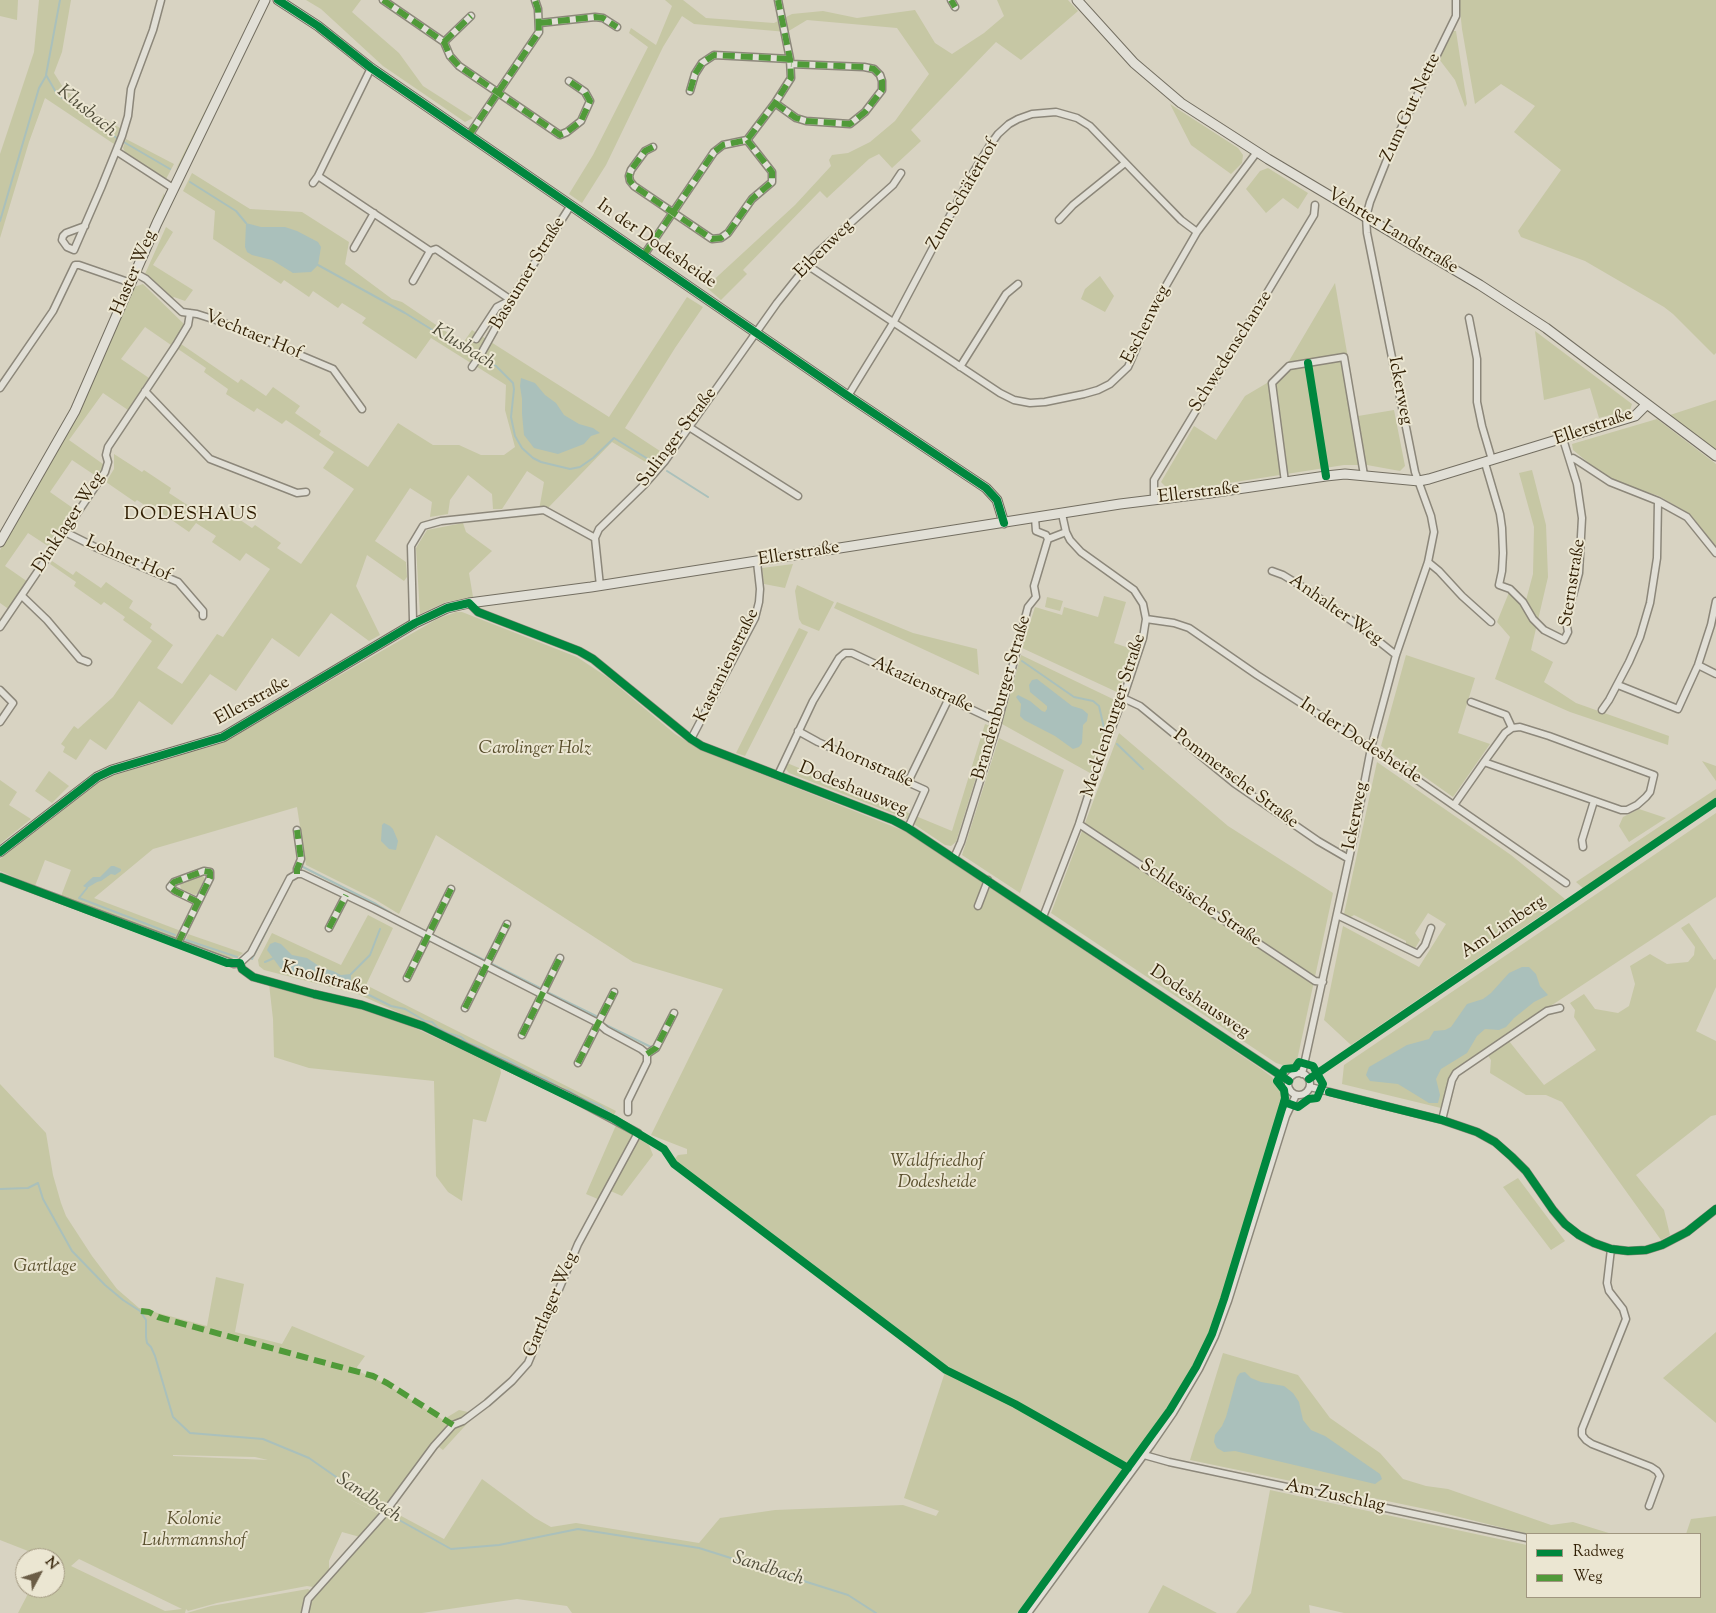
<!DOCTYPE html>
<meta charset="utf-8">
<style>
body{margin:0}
#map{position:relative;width:1716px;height:1613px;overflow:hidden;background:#d8d3c2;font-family:"Sorts Mill Goudy",serif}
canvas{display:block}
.legend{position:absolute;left:1526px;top:1533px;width:175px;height:65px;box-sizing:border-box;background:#ebe6d2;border:1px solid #a0967f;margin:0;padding:6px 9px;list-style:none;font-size:15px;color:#301e03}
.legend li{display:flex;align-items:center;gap:10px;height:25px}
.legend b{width:25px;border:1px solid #a0967f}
.north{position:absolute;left:15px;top:1548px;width:50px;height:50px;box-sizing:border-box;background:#ebe6d2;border:1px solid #a0967f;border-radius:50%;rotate:50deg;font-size:14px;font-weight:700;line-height:20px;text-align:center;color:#301e03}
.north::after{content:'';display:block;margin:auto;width:18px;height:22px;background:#6b5d46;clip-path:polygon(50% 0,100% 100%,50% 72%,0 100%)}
</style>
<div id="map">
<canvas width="1716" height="1613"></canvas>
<ul class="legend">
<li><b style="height:6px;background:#00873e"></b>Radweg</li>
<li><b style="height:6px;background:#509a39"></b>Weg</li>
</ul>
<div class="north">N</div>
</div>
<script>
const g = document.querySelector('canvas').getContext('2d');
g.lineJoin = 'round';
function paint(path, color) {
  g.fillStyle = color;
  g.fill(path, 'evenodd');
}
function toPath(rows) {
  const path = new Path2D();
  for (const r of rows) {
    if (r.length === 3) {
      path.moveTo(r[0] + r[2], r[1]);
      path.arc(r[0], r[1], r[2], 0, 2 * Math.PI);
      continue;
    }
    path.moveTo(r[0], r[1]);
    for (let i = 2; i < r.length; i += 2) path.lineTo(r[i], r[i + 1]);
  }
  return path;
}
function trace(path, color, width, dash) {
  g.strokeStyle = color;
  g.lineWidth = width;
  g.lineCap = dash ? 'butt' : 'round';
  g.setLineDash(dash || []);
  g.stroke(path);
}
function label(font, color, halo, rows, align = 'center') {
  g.font = font + ' "Sorts Mill Goudy",serif';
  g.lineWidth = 4;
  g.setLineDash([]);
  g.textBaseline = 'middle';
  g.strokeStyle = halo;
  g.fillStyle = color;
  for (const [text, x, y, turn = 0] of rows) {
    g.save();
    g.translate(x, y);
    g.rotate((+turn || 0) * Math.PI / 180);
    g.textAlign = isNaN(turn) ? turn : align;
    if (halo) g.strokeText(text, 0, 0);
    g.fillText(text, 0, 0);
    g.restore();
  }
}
paint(toPath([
 [0,0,18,0,17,20,0,16],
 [39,0,71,0,62,52,54,73,64,89,92,111,120,128,114,144,45,98,29,142,0,238,0,154,34,52],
 [306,0,361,0,352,12,399,53,423,86,473,118,465,122,383,66,321,9],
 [665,0,683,0,706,18,774,23,792,14,823,11,857,18,915,10,935,43,952,54,984,33,1004,16,997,0,1068,0,1078,11,1021,60,996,42,911,130,921,141,892,168,879,154,869,159,827,198,820,191,743,270,747,274,721,300,706,287,795,205,831,166,829,160,832,155,848,153,870,142,895,121,929,74,897,28,807,20,787,32,694,24,682,16,663,47,606,165,582,203,569,194,593,155,648,47,629,33,631,28,656,45,672,6],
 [1459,0,1716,0,1716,353,1714,355,1673,314,1664,307,1585,261,1521,237,1518,231,1561,170,1514,132,1535,106,1501,84,1475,104,1462,29],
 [1452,31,1456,31,1467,104,1465,107,1455,80,1439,59],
 [213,95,214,96,183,159,175,171],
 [1170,104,1238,148,1243,155,1242,163,1231,174,1191,145],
 [126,139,174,164,166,179,125,152,123,148],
 [1268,168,1308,193,1298,209,1283,198,1266,213,1246,189,1260,171],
 [192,173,250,209,302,212,349,242,345,264,392,299,402,302,463,343,472,330,609,417,687,297,703,307,675,348,625,428,663,453,654,467,612,442,546,510,539,510,544,482,527,471,502,509,493,509,492,494,468,475,450,500,448,514,430,517,432,502,410,488,375,541,406,562,407,577,404,581,367,555,356,586,380,635,369,641,331,613,299,657,272,638,236,691,210,674,172,725,139,701,106,750,90,739,76,760,63,752,65,747,61,744,74,726,78,729,113,697,152,641,123,620,125,617,104,602,101,605,74,586,76,582,50,564,52,561,73,575,76,571,101,588,106,582,133,601,129,608,152,624,150,628,173,645,157,668,182,684,217,634,223,637,270,569,246,553,240,561,212,542,216,536,196,523,189,532,163,514,161,516,137,500,135,502,106,482,114,469,114,454,142,472,144,470,171,488,169,493,192,508,195,504,221,520,227,511,252,528,255,525,281,543,277,548,301,564,354,489,323,468,334,452,286,420,282,424,257,408,254,412,226,394,228,389,204,372,206,368,178,349,181,344,238,383,241,379,266,396,273,387,300,406,295,413,321,431,319,435,368,467,398,423,433,445,459,445,481,455,504,455,515,447,505,410,506,385,431,338,416,359,362,323,366,318,342,303,338,308,313,291,309,297,284,280,281,284,213,239,215,211,183,191],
 [164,193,164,196,132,272,132,267],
 [166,227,173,232,153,265,193,290,185,301,174,297,172,299,145,274],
 [1100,276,1114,296,1105,312,1081,299,1085,289],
 [1335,283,1358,416,1394,410,1405,466,1400,471,1367,465,1344,465,1171,492,1161,482,1194,426,1216,440,1245,396,1267,383,1289,361],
 [143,284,185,325,171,345,145,327,121,359,149,378,128,410,103,393,69,440,103,464,102,472,99,478,72,460,50,492,77,511,51,548,28,533,5,566,28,582,10,610,0,603,0,550,88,392,134,287],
 [1535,331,1632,404,1630,410,1599,418,1590,388,1544,400],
 [1716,400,1716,450,1670,415],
 [1657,419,1716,464,1716,546,1690,514,1659,496,1625,485,1601,473,1573,450,1572,444],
 [1532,470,1546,525,1548,577,1531,650,1553,662,1544,682,1576,703,1669,736,1668,745,1570,712,1495,679,1510,637,1497,622,1510,590,1525,604,1533,574,1534,527,1519,473],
 [463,523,466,532,492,551,469,573,473,597,446,602,420,614,416,548,427,530],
 [793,564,785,588,764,584,762,568],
 [797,585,834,602,819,631,802,624,799,619,795,591],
 [1104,596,1126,602,1114,643,1132,649,1119,693,1022,648,1035,607,1062,615,1064,607,1098,617],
 [1047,597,1063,601,1060,611,1045,607],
 [837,602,913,633,977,649,979,675,834,608],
 [456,612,462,612,577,657,607,677,675,734,701,750,907,832,1260,1068,1272,1077,1282,1090,1284,1097,1222,1299,1210,1333,1194,1366,1168,1409,1017,1613,572,1613,567,1606,517,1599,422,1613,307,1613,311,1600,390,1510,444,1539,482,1479,535,1518,551,1527,576,1523,699,1543,720,1518,775,1510,903,1505,936,1516,939,1511,904,1498,945,1372,959,1379,961,1374,947,1366,674,1160,678,1155,687,1154,687,1149,651,1135,723,989,633,962,436,835,399,914,376,900,306,865,297,807,153,849,94,898,181,931,178,935,173,938,61,896,71,870,45,860,35,886,0,871,0,859,99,782,112,776,231,738,437,619],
 [799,628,808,632,745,756,736,753],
 [1021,655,1117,701,1090,773,1002,724],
 [1406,655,1475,678,1458,733,1490,744,1453,797,1381,746],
 [985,724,990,726,991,729,956,842,951,846,945,845,905,818,789,773,785,768,787,763,952,831],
 [1119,733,1228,826,1333,893,1296,1065,1292,1068,1276,1063,1051,913],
 [999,738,1064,770,1020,893,962,855],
 [1702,761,1716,766,1716,781],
 [1377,762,1511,855,1565,899,1351,1045,1324,1020,1343,926,1419,967,1446,924,1428,913,1415,933,1420,940,1414,950,1406,946,1406,941,1354,915,1349,918,1344,914],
 [49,771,69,786,52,803,35,791],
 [0,780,17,792,9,805,31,819,0,844],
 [1716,789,1716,798,1584,889,1576,882],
 [1639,809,1666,818,1629,842,1619,826,1623,817],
 [1716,813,1716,897,1505,1036,1544,1085,1596,1050,1574,1017,1575,1010,1570,1003,1584,994,1595,1009,1618,1013,1629,1006,1635,984,1630,966,1650,954,1667,964,1688,962,1694,955,1695,947,1681,928,1689,923,1714,960,1716,959,1716,987,1696,1031,1716,1041,1716,1115,1711,1116,1636,1175,1664,1210,1670,1235,1661,1240,1562,1102,1546,1095,1526,1095,1490,1073,1491,1060,1484,1050,1453,1072,1449,1079,1441,1108,1342,1084,1344,1065],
 [200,876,204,877,205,880,198,893,195,895,181,889,180,885,181,883],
 [368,915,393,928,366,985,616,1111,613,1117,424,1024,358,994,264,970,259,966,258,960,272,933,341,965],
 [188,934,243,953,237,958,227,958,188,943,186,939],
 [269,984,382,1013,500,1067,501,1073,486,1122,473,1119,462,1201,448,1192,436,1176,434,1081,309,1068,274,1057,273,1019],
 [0,1084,46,1133,53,1175,61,1203,66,1216,92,1256,117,1289,139,1308,207,1326,216,1277,244,1284,235,1332,282,1344,292,1326,365,1356,357,1367,358,1371,386,1384,450,1424,415,1466,380,1514,345,1497,381,1515,360,1537,342,1532,329,1561,329,1569,327,1575,313,1587,307,1586,217,1603,188,1611,186,1609,185,1613,18,1613,31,1588,55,1588,55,1558,46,1558,0,1540],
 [173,1455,255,1457,268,1460,173,1456],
 [79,1559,182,1609,165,1611,71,1566],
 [617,1123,649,1145,653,1155,622,1196,606,1189,600,1200,586,1194],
 [1518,1178,1565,1241,1551,1250,1503,1187],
 [1716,1332,1716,1423,1663,1378],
 [1223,1353,1298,1375,1330,1418,1380,1453,1403,1479,1426,1486,1448,1489,1551,1525,1573,1522,1612,1534,1528,1534,1435,1511,1190,1460],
 [459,1410,472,1413,474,1416,443,1450,436,1445,454,1426,446,1418],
 [1270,1490,1527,1545,1527,1597,1700,1597,1700,1534,1686,1534,1691,1519,1716,1516,1716,1613,1344,1613,1309,1605,1310,1613,1236,1613,1251,1593],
 [1163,1585,1217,1613,1148,1613],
 [308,1589,311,1591,302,1613,187,1613,211,1606]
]), '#c6c7a4');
paint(toPath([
 [246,223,261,227,285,227,297,231,318,242,321,247,318,265,311,272,293,273,272,260,252,255,247,252,245,247],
 [521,378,535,383,545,395,556,403,564,415,579,424,593,428,600,433,591,436,584,444,558,454,534,448,524,435,522,414,522,399,520,386],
 [1037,679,1072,706,1082,709,1088,714,1087,721,1083,725,1082,743,1079,747,1073,749,1055,736,1024,720,1020,716,1021,704,1016,697,1018,695,1030,701,1042,711,1045,712,1047,709,1047,706,1030,692,1029,685,1032,680],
 [384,823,390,826,393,829,398,841,396,850,389,849,381,841,382,825],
 [111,866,114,866,121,869,121,871,115,875,111,874,101,881,97,882,87,888,83,886,93,877,100,877],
 [275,942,281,944,292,955,307,958,322,968,333,971,341,975,351,974,351,981,359,990,345,989,285,972,281,969,267,950,270,944],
 [1522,967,1529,967,1536,974,1540,986,1548,995,1534,1002,1514,1018,1506,1027,1499,1030,1485,1029,1477,1036,1467,1053,1441,1069,1436,1079,1440,1095,1438,1103,1429,1103,1398,1084,1370,1081,1366,1075,1369,1067,1407,1045,1429,1039,1434,1031,1445,1030,1451,1027,1467,1004,1483,999,1491,993,1509,973],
 [1245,1372,1251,1378,1261,1382,1284,1386,1293,1393,1299,1402,1303,1420,1311,1430,1325,1436,1380,1474,1382,1479,1375,1484,1235,1451,1224,1452,1217,1448,1214,1442,1215,1435,1222,1426,1226,1417,1237,1377,1240,1373]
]), '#aac0bb');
trace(toPath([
 [60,0,46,75,57,94,118,139],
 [122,141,170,169],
 [190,182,236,211,246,223],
 [0,221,39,88,46,76],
 [318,265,405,313,463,349,477,354],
 [481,357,496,366,513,383,514,389,511,417,515,436,522,448,533,458,541,462,570,469,580,467,593,458,614,438,656,464],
 [667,471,708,497],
 [1022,661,1074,697,1093,701,1099,706,1104,728],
 [1117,744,1143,769],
 [301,866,376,904,391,913],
 [87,888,79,898,175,935],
 [399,918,425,931],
 [270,924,275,914],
 [433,935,484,960],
 [186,940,237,957],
 [252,959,267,930],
 [265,962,274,958],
 [492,964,540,988],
 [351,974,370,955,380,929],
 [359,990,391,1006,405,1009,425,1021,432,1022,438,1028,448,1033,461,1037,468,1043,482,1048,494,1055,507,1060,533,1074,546,1079,562,1089,568,1090,579,1097,601,1106,610,1113],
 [549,993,596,1016],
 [606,1025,651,1047],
 [0,1189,28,1188,38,1183,43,1199,72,1251,105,1285,123,1300,140,1311,146,1320,146,1337,147,1343,151,1347,155,1356,173,1417,190,1433,263,1439,309,1458,392,1516,451,1549,499,1545,578,1529,699,1548,848,1595,876,1613]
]), '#aac0bb', 2);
const street = toPath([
 [383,0,444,42,450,56,459,66,560,135,567,132,581,121,590,101,585,92,569,81],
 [951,0,955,7],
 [540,23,595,17,603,18,617,27],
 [444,42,471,16],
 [690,91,695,74,702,63,714,55,790,59],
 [775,103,796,118,806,121,850,124,865,112,882,90,882,81,880,75,874,69,864,67,791,64],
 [469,135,539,32,538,9,535,0],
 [653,147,645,151,631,170,629,176,630,181,634,186,712,239,721,238,728,233,752,199,772,182,772,172,747,140],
 [116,151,173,188],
 [318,176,430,251,436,249,511,300,497,307,476,339],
 [313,183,318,176,371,68],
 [1059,220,1073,205,1125,163],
 [85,226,66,233,63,236,62,240,67,247,74,250,101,188,116,151,122,136,128,116,131,89,153,30,161,0],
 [354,248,374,213],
 [644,255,714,152,723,145,747,140,775,103,791,78,790,59,778,0],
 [807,265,1000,393,1014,400,1030,403,1045,402,1084,394,1098,390,1110,384,1128,367,1156,303,1197,232,1257,152],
 [135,273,146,279,182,312,197,314,219,321,333,369,362,409],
 [413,281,430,251],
 [1469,318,1477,359,1477,402,1482,426,1492,460],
 [472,367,481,354,511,300,571,205],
 [960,367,1006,294,1018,284],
 [0,388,53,311,75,265,79,265,131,283],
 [145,391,210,459,297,493,306,492],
 [848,396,893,323,971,176,990,145,998,134,1009,124,1018,119,1032,114,1056,112,1077,118,1090,126,1142,180,1181,220,1197,232],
 [689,427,798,496],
 [1570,459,1573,458,1578,461,1610,482,1658,501,1687,517,1716,553],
 [1485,463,1500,514,1502,528,1503,553,1502,571,1499,585,1510,589,1523,602,1533,619,1544,630,1564,640,1568,632,1566,621,1579,573,1582,518,1577,484,1563,439],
 [1285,482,1272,383,1289,366,1344,357,1364,475],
 [1154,499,1154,480,1314,215,1315,205],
 [1035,518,1036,531,1046,535,1048,539],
 [65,532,95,547,178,582,203,611,203,616],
 [595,538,599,529,644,485,665,461,777,303,817,253,893,185,901,173],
 [595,538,600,586],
 [1048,539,1066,532],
 [1428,562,1439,571,1462,596,1491,622],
 [1272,571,1283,575,1306,589,1362,628,1396,655],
 [22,596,47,620,80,659,88,662],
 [469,603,478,612,579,651,593,659,691,739,702,746,893,820,908,828,1289,1081],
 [1146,619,1174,623,1189,628,1257,675,1371,748,1566,883],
 [415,623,413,620,411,546,423,526,441,521,544,510,595,538],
 [0,627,105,472,108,462,106,455,108,447,176,345,188,325,190,313],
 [1698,665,1716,674],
 [1618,685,1678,709,1698,665,1711,625,1716,601],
 [0,690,13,703,0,722],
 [1123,698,1140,706,1234,783,1318,841,1349,859],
 [1471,702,1506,715,1512,728],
 [1602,710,1609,700,1629,662,1640,637,1650,603,1657,558,1658,501],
 [798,731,818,742,925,790,908,828],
 [691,739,755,618,759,602,760,589,757,562],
 [778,775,813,701,839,658,845,653,852,653,998,722],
 [908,782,949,698],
 [1454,805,1484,762,1505,733,1512,728,1520,727,1549,736,1654,775,1650,792,1646,797,1637,805,1627,810,1621,810,1484,762],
 [1079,824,1303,973,1315,981,1323,982],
 [1583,847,1582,840,1594,801],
 [954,858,961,842,997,726,1028,607,1036,597,1034,586,1048,539],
 [297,874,297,869,301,859,297,830],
 [0,877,234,964,240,963,251,953,290,878,297,874,302,874,375,909,598,1023,606,1030,641,1049,647,1054,647,1062,628,1101,628,1112],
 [978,906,988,880],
 [1337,915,1418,954,1425,945,1431,928],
 [1043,917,1079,824,1097,768,1123,698,1143,638,1146,619,1143,604,1134,590,1081,552,1070,540,1066,532,1062,514],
 [329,928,346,895],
 [178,943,210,878,210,872,204,871,174,882,170,887,175,891,198,902],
 [240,963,242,969,253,977,314,994,362,1005,423,1026,567,1095,638,1133,578,1244,528,1363,512,1381,487,1403,463,1421,453,1425,434,1446,383,1515,308,1599,305,1613],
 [407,978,451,889],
 [465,1008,507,924],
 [522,1035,560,958],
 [647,1054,656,1048,674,1013],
 [578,1063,614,992],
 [1299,1084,11],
 [1302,1074,1355,831,1371,748,1396,655,1428,562,1434,532,1431,516,1415,472,1367,233,1366,217,1370,202,1392,147,1456,16,1456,0],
 [1310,1087,1442,1120,1477,1132,1495,1142,1512,1157,1526,1171,1553,1210,1565,1224,1579,1235,1594,1243,1611,1249,1628,1251,1646,1250,1662,1245,1687,1232,1716,1209],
 [1442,1120,1452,1080,1456,1073,1547,1011,1560,1008],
 [1611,1249,1607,1283,1609,1291,1623,1309,1626,1319,1582,1429,1582,1435,1586,1440,1592,1444,1651,1467,1657,1471,1660,1476,1649,1506],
 [1144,1455,1169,1462,1527,1538],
 [1028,1613,1151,1445,1173,1413,1199,1369,1215,1336,1228,1301,1286,1116,1296,1095]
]);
const secondary = toPath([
 [278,0,318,26,371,68,848,396,986,488,997,500,1004,523],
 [1077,0,1134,63,1181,103,1268,159,1480,285,1546,328,1716,456],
 [0,542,75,411,157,223,265,0],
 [0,852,97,777,112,770,223,737,415,623,447,608,469,603,591,587,1120,504,1210,493,1326,476,1345,474,1419,481,1429,479,1635,416,1647,404]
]);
trace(street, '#8c877a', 9);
trace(secondary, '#736e61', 11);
trace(street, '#e1dfd6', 6);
trace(secondary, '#e1dfd6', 9);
trace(toPath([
 [383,0,444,42,450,56,459,66,560,135,567,132,581,121,590,101,585,92,569,81],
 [951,0,955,7],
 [540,23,595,17,603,18,617,27],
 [444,42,471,16],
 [690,91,695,74,702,63,714,55,790,59],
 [775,103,796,118,806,121,850,124,865,112,882,90,882,81,880,75,874,69,864,67,791,64],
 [469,135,539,32,538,9,535,0],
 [653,147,645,151,631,170,629,176,630,181,634,186,712,239,721,238,728,233,752,199,772,182,772,172,747,140],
 [644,255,714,152,723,145,747,140,775,103,791,78,790,59,778,0],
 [297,874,297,869,301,859,297,830],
 [329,928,346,895],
 [178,943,210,878,210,872,204,871,174,882,170,887,175,891,198,902],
 [407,978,451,889],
 [465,1008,507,924],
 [522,1035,560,958],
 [647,1054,656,1048,674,1013],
 [578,1063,614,992],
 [141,1311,149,1312,158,1317,373,1376,387,1383,453,1425]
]), '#509a39', 6, [12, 6]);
trace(toPath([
 [278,0,318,26,371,68,848,396,986,488,997,500,1004,523],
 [1308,363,1326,476],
 [0,852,97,777,112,770,223,737,415,623,447,608,469,603,478,612,579,651,593,659,691,739,702,746,893,820,908,828,1289,1081],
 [0,877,227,963,240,963,242,969,253,977,314,994,362,1005,423,1026,614,1119,664,1149,674,1164,946,1370,1015,1404,1128,1468],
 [1309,1079,1716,802],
 [1329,1092,1442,1120,1477,1132,1495,1142,1512,1157,1526,1171,1553,1210,1565,1224,1579,1235,1594,1243,1611,1249,1628,1251,1646,1250,1662,1245,1687,1232,1716,1209],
 [1022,1613,1170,1410,1196,1367,1212,1334,1224,1299,1284,1102,1285,1098,1284,1090,1277,1081,1285,1069,1295,1068,1299,1062,1313,1066,1323,1084,1317,1098,1309,1099,1298,1107,1284,1102]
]), '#00873e', 8);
label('18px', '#301e03', '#ebe6d2', [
 ["Zum Gut Nette",1412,108,-65],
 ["Zum Schäferhof",964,195,-60],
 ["Vehrter Landstraße",1392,232,31],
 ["In der Dodesheide",656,245,35],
 ["Eibenweg",825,250,-45],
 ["Haster Weg",135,273,-67],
 ["Bassumer Straße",529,274,-59],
 ["Eschenweg",1147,325,-63],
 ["Vechtaer Hof",253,336,22],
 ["Schwedenschanze",1232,352,-58],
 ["Ickerweg",1399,391,79],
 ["Ellerstraße",1594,428,-19],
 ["Sulinger Straße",678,438,-53],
 ["Ellerstraße",1199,494,-7],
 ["Dinklager Weg",70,523,-57],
 ["Ellerstraße",799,555,-9],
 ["Lohner Hof",128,560,23],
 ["Sternstraße",1574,583,-81],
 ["Anhalter Weg",1335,611,35],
 ["Kastanienstraße",728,666,-64],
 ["Akazienstraße",922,686,25],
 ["Brandenburger Straße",1003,698,-74],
 ["Ellerstraße",253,702,-29],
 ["Mecklenburger Straße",1115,716,-72],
 ["In der Dodesheide",1360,742,33],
 ["Ahornstraße",867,764,24],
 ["Pommersche Straße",1235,780,37],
 ["Dodeshausweg",853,790,22],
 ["Ickerweg",1357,816,-79],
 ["Schlesische Straße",1200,904,34],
 ["Am Limberg",1504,928,-34],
 ["Knollstraße",325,980,15],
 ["Dodeshausweg",1199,1003,34],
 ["Gartlager Weg",552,1305,-67],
 ["Am Zuschlag",1335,1497,12]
]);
label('italic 18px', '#584e2c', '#ebe6d2', [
 ["Carolinger Holz",535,750],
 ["Waldfriedhof",937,1163],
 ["Dodesheide",937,1184],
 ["Gartlage",45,1268],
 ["Kolonie",194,1521],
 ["Luhrmannshof",194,1542]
]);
label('italic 19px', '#4f4c39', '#ebe6d2', [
 ["Klusbach",86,112,39],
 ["Klusbach",463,348,32],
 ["Sandbach",368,1499,34],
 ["Sandbach",768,1570,18]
]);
g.letterSpacing = '1px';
label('19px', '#301e03', '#ebe6d2', [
 ["DODESHAUS",191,516]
]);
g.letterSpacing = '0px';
</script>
